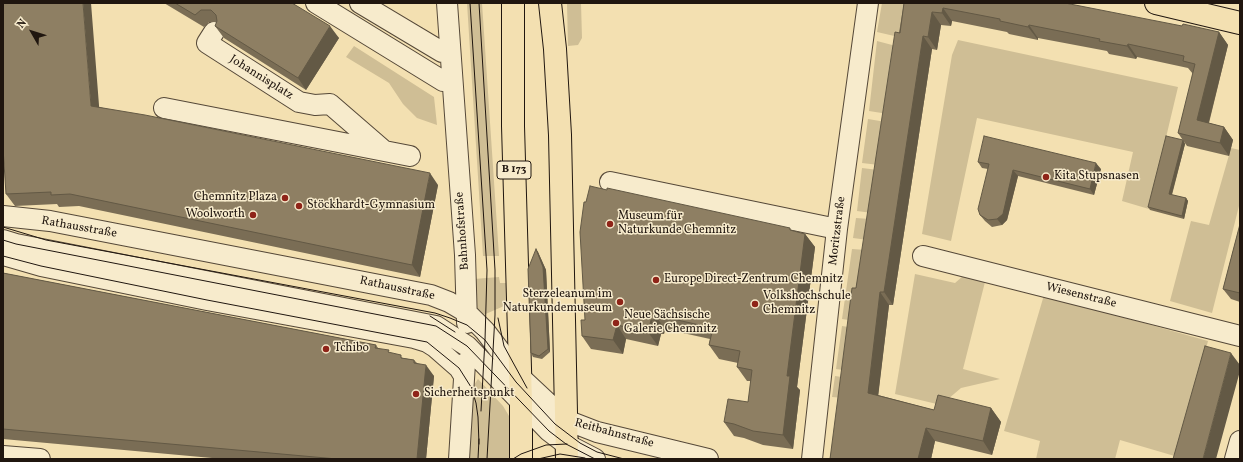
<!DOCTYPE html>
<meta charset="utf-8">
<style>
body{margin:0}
#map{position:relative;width:1243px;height:462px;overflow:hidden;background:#f3e0b1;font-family:Vollkorn,serif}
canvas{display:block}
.frame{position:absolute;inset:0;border:4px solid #20160f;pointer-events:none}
.north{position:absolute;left:12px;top:12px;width:40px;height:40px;-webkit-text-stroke:3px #f7ebcc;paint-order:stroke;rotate:309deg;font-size:11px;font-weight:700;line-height:16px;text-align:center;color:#20160f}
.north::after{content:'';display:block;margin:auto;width:14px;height:18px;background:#20160f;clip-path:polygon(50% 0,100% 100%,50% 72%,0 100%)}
</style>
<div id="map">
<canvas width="1243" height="462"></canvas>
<div class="frame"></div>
<div class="north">N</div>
</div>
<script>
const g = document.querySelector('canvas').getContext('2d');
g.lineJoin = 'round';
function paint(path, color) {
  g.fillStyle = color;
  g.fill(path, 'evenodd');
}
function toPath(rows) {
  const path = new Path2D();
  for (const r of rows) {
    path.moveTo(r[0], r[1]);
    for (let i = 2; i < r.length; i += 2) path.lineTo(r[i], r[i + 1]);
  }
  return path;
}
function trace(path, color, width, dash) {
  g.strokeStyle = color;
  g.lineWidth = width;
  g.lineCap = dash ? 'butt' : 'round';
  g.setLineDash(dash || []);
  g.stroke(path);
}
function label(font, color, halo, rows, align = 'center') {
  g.font = font + ' Vollkorn,serif';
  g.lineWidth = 3;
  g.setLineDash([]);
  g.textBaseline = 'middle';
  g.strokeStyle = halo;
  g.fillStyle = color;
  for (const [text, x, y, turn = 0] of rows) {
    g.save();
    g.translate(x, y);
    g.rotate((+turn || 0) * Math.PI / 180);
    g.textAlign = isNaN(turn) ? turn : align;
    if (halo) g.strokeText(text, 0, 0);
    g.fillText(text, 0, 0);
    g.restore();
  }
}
paint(toPath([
 [467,3,482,3,499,256,483,256],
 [567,3,581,3,582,38,578,45,568,46],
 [882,3,908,3,903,38,877,32],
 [958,40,1178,87,1149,209,1122,201,1133,152,977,118,951,241,922,234,952,55],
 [877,41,896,46,888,114,869,111],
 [354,46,434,97,437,125,417,118,403,104,389,83,346,57],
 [868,119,886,122,879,165,862,163],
 [1231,148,1240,150,1240,202,1212,313,1170,301,1191,221,1209,225],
 [862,168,878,170,872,213,857,211],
 [856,218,870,219,868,240,853,238],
 [852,249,866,250,855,321,842,319],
 [915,274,955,283,963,276,985,282,963,369,1000,379,961,388,941,405,895,394],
 [499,277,500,283,509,283,506,302,504,306,481,316,476,310,474,279],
 [1044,295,1208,341,1178,457,1120,440,1115,459,1036,459,1040,441,1004,431],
 [842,326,855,328,849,371,836,369],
 [835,376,848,378,844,398,832,397],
 [478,379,503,406,512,421,511,459,469,459,474,385]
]), '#cfbe95');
const minor = toPath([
 [316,3,443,81],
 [360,3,442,52],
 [447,3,465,255,467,323],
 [214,32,207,43,299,102,315,105,330,104,382,149],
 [164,108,410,156],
 [610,182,837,229],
 [3,216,50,221,431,295,449,302,466,312,485,331,520,377,566,420,597,432,708,459],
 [3,240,16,244,436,326,467,346,549,431,566,444,595,459],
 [3,255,41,266,207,300,414,338,427,342,435,347,459,368,464,376],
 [923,256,1240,336],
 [3,456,40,459],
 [459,459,465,363],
 [812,459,837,229,868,3],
 [1235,459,1240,441]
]);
const major = toPath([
 [513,3,513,126,521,403,521,459],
 [550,3,555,49,560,135,567,459],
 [1156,3,1240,23]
]);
trace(minor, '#554838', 22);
trace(major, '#20160f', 24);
trace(minor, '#f7ebcc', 20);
trace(major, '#f3e0b1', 22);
trace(toPath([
 [470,3,487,270,485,340,481,411],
 [479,3,495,270,495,315,487,459],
 [3,227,46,240,435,313,450,318,467,325,485,340,516,382,555,424,580,443,597,452,624,459],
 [3,240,16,244,436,326,467,346,549,431,566,444,595,459],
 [3,256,41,266,207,300,427,342,459,368,471,387,476,403,478,417,479,444],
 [430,316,455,332],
 [498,318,504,346,527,388],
 [478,459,479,439],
 [513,459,521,454,546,445,567,444],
 [538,459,560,454,585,458]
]), '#20160f', 1);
paint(toPath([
 [164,3,292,3,339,38,306,90,224,38,215,26,217,22,209,22,204,27],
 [904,3,1182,26,1219,32,1228,45,1209,123,1224,127,1233,140,1229,156,1187,146,1178,133,1193,74,1188,68,1137,57,1136,59,1109,54,1107,51,1038,38,1038,40,1009,34,1007,32,952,21,951,26,941,25,937,50,932,49,893,305,889,305,878,395,934,410,991,408,1001,422,992,455,935,441,931,459,830,459,856,288],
 [99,107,438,185,420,277,79,206,59,207,57,204,15,206,6,194],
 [1183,140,1185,144,1172,195,1186,198,1188,201,1184,219,1150,210,1148,207],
 [978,162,1101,169,1094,195,1018,176,1007,220,1002,225,992,227,985,221,980,215,988,169,982,168],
 [1240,224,1240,302,1231,299,1223,289],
 [792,231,805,234,815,247,797,387,800,390,793,449,763,445,744,438,734,436,724,422,748,402,751,381,747,381,737,367,738,363,719,359,709,345,710,339,665,329,664,334,661,334,658,346,626,339,623,354,591,349,582,336,585,320],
 [536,249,538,252,546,270,550,352,542,359,533,357,531,353],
 [3,273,376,345,378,348,403,358,414,360,417,363,434,376,426,459,223,459,3,439]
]), '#7a6d55');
paint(toPath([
 [83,3,91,3,100,118,91,106],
 [943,8,952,21,951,26,942,13],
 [932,12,941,25,937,50,928,37],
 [1029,25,1038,38,1038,40,1028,27],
 [330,26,339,38,306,90,298,78],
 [1219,32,1228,45,1206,133,1197,120],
 [923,36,932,49,893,305,884,292],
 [1128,44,1137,57,1136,59,1127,46],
 [1224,127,1233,140,1229,156,1220,143],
 [1183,140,1185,144,1171,197,1169,194],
 [1096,163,1101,169,1094,195,1090,189],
 [1013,170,1018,176,1007,220,1002,225,997,219],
 [430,173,438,185,420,277,412,265],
 [1186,198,1188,201,1184,219,1182,216],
 [805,234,815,247,797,387,800,390,793,449,783,435,787,376],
 [536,249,538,252,546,270,550,352,548,349],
 [880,292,889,305,877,406,868,393],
 [655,315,665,329,664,334,654,320],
 [651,320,661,334,658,346,648,332],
 [617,325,626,339,623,354,613,340],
 [1231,353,1240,365,1240,371,1216,459,1203,459],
 [426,365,434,376,426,459,417,459],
 [991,408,1001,422,992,455,983,441],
 [926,428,935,441,931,459,918,459]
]), '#635945');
const building = toPath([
 [3,3,83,3,91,106,145,115,430,173,412,265,70,194,51,195,51,192,6,194,3,148,3,3],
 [175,3,292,3,330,26,298,78,215,26,217,21,216,15,211,10,201,10,195,15,175,3],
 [904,3,1065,3,1182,26,1183,24,1219,32,1197,120,1224,127,1220,143,1178,133,1195,64,1183,61,1184,56,1128,44,1127,46,1099,41,1100,39,1029,25,1028,27,1000,21,1000,19,943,8,942,13,932,12,928,37,923,36,884,292,880,292,868,393,934,410,938,395,991,408,983,441,926,428,918,459,830,459,852,288,856,288,895,32,900,33,904,3],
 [984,136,1096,163,1090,189,1013,170,1003,214,997,219,988,220,980,215,978,209,989,164,978,162,984,136],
 [1166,136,1183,140,1169,194,1186,198,1182,216,1148,207,1166,136],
 [590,186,607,190,607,188,790,228,790,230,805,234,787,376,790,376,783,435,753,431,734,424,724,422,728,399,748,402,752,370,737,367,740,351,709,345,713,328,655,315,654,320,651,320,648,332,617,325,613,340,582,336,581,320,585,320,580,232,584,202,586,202,590,186],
 [1240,224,1240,293,1223,289,1240,224],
 [536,249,543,267,548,349,539,356,531,353,528,269,536,249],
 [3,273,376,345,375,348,389,350,388,352,401,355,401,358,414,360,414,363,426,365,417,459,337,459,3,429,3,273],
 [1205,346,1231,353,1203,459,1173,459,1205,346]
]);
paint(building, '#8e7f63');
trace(building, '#635945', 1);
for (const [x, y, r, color] of [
 [1046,177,4,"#8f2418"],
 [285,198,4,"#8f2418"],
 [299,206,4,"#8f2418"],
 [253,215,4,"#8f2418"],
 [610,224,4,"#8f2418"],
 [656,280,4,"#8f2418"],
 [620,302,4,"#8f2418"],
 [755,304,4,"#8f2418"],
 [616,323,4,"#8f2418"],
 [326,349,4,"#8f2418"],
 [416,394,4,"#8f2418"]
]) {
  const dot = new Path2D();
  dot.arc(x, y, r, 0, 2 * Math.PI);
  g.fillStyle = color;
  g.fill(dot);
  trace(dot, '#f7ebcc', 1.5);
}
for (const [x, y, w] of [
 [514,170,34]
]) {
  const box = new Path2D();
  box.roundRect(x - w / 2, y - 9, w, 18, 3);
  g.fillStyle = '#f7ebcc';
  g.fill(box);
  trace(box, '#20160f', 1);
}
label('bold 11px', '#20160f', null, [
 ["B 173",514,170]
]);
label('12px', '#20160f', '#f7ebcc', [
 ["Johannisplatz",261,78,32],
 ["Rathausstraße",79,228,10],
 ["Bahnhofstraße",463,231,-94],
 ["Moritzstraße",838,231,-83],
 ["Rathausstraße",397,289,12],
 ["Wiesenstraße",1081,296,14],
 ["Reitbahnstraße",614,434,15]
]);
label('12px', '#20160f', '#f7ebcc', [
 ["Kita Stupsnasen",1054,177],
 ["Chemnitz Plaza",277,198,"right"],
 ["Stöckhardt-Gymnasium",307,206],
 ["Woolworth",245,215,"right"],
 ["Museum für",618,217],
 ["Naturkunde Chemnitz",618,231],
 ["Europe Direct-Zentrum Chemnitz",664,280],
 ["Sterzeleanum im",612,295,"right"],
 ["Naturkundemuseum",612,309,"right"],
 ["Volkshochschule",763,297],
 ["Chemnitz",763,311],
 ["Neue Sächsische",624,316],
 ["Galerie Chemnitz",624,330],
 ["Tchibo",334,349],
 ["Sicherheitspunkt",424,394]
], 'left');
</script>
